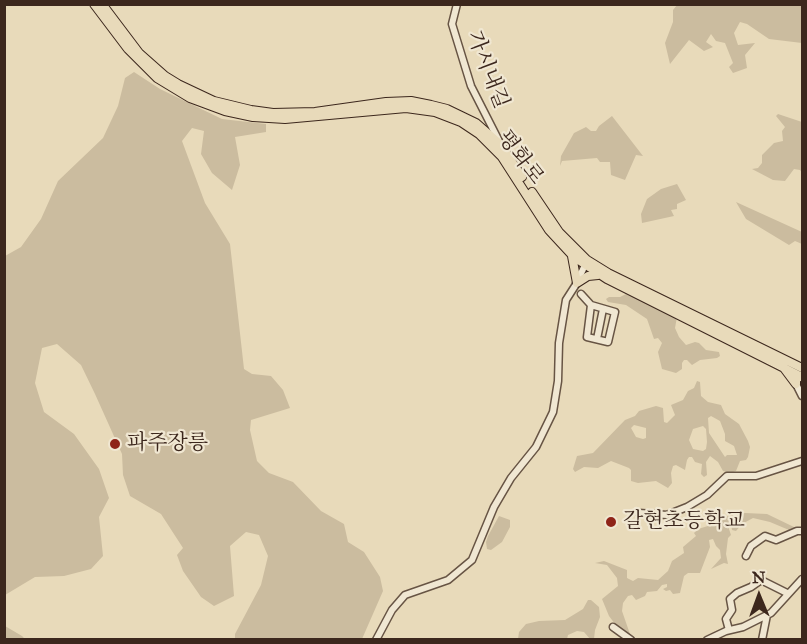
<!DOCTYPE html>
<meta charset="utf-8">
<style>
body{margin:0}
#map{position:relative;width:807px;height:644px;overflow:hidden;background:#e8daba;font-family:"IM FELL Great Primer",serif}
canvas{display:block}
.frame{position:absolute;inset:0;border:6px solid #3c271d;pointer-events:none}
.north{position:absolute;left:729px;top:566px;width:60px;height:60px;-webkit-text-stroke:4px #f0e7d2;paint-order:stroke;rotate:359deg;font-size:16px;font-weight:700;line-height:24px;text-align:center;color:#3c271d}
.north::after{content:'';display:block;margin:auto;width:21px;height:27px;background:#3c271d;clip-path:polygon(50% 0,100% 100%,50% 72%,0 100%)}
</style>
<div id="map">
<canvas width="807" height="644"></canvas>
<div class="frame"></div>
<div class="north">N</div>
</div>
<script>
const g = document.querySelector('canvas').getContext('2d');
g.lineJoin = 'round';
function paint(path, color) {
  g.fillStyle = color;
  g.fill(path, 'evenodd');
}
function toPath(rows) {
  const path = new Path2D();
  for (const r of rows) {
    path.moveTo(r[0], r[1]);
    for (let i = 2; i < r.length; i += 2) path.lineTo(r[i], r[i + 1]);
  }
  return path;
}
function trace(path, color, width, dash) {
  g.strokeStyle = color;
  g.lineWidth = width;
  g.lineCap = dash ? 'butt' : 'round';
  g.setLineDash(dash || []);
  g.stroke(path);
}
function label(font, color, halo, rows, align = 'center') {
  g.font = font + ' "IM FELL Great Primer","Noto Serif KR",serif';
  g.lineWidth = 4.5;
  g.setLineDash([]);
  g.textBaseline = 'middle';
  g.strokeStyle = halo;
  g.fillStyle = color;
  for (const [text, x, y, turn = 0] of rows) {
    g.save();
    g.translate(x, y);
    g.rotate((+turn || 0) * Math.PI / 180);
    g.textAlign = isNaN(turn) ? turn : align;
    if (halo) g.strokeText(text, 0, 0);
    g.fillText(text, 0, 0);
    g.restore();
  }
}
paint(toPath([
 [677,5,802,5,802,43,769,39,747,24,740,22,734,33,738,45,755,43,745,55,747,68,733,73,729,67,733,63,725,43,716,41,711,34,706,42,713,47,704,51,689,40,670,64,665,43,673,22,673,10],
 [134,72,160,89,222,119,266,124,266,132,235,137,240,165,232,190,212,173,201,154,204,131,192,128,182,141,205,203,230,244,244,369,252,374,271,376,283,390,290,408,251,420,250,430,257,461,269,473,293,482,321,511,344,524,348,542,364,552,380,577,383,591,362,639,235,639,235,634,261,585,268,556,259,535,246,532,230,546,234,596,214,606,201,597,183,571,177,555,183,548,161,514,130,496,123,475,122,454,95,394,81,365,57,344,42,348,35,383,44,412,74,434,99,469,109,498,99,517,103,556,91,569,64,576,35,577,5,595,5,256,21,247,41,219,58,181,103,138,118,106,125,78],
 [778,114,802,122,802,173,800,170,794,169,785,181,773,180,752,169,758,168,762,163,762,155,774,143,783,141,782,131,785,127,776,116],
 [612,116,643,156,636,155,625,180,611,175,610,162,600,162,597,158,562,161,560,166,561,156,574,133,586,127,591,131,596,131,599,126],
 [677,184,686,200,677,204,677,209,671,210,674,216,642,223,641,214,647,199,661,189],
 [736,202,802,232,802,244,795,241,789,245,746,219],
 [626,294,677,317,675,328,679,337,686,345,695,342,699,343,706,350,719,352,720,356,717,358,700,360,692,365,687,360,684,360,682,363,682,369,676,373,662,369,658,352,662,343,658,338,654,339,647,319,626,305,608,302,606,299,609,297,620,297],
 [697,381,700,382,701,396,708,402,721,405,725,414,739,424,748,441,750,447,748,457,746,460,740,461,736,471,730,473,723,471,718,462,710,456,706,462,707,475,704,477,701,474,702,464,695,462,692,457,689,457,687,460,685,470,676,465,673,466,671,473,672,483,668,488,656,481,638,483,631,481,631,470,629,468,611,461,598,468,584,467,575,472,573,469,577,456,593,453,625,420,635,416,639,411,656,406,663,408,664,422,667,423,675,415,671,405,683,400,688,391,694,388],
 [711,416,720,421,725,434,725,441,734,446,737,455,727,455,725,457,709,433,708,418],
 [634,425,646,428,646,438,643,439,636,437,631,428],
 [703,426,706,429,707,442,706,449,703,451,693,449,689,440,693,429],
 [745,513,767,514,796,528,789,530,770,522,753,518,742,524,736,531,732,530,731,522,728,526,731,535,728,538,726,554,728,564,724,563,711,569,721,558,720,550,716,546,713,539,709,540,710,547,700,573,688,573,684,576,680,593,673,594,670,590,666,591,663,589,667,587,667,584,662,585,657,591,647,592,645,596,636,600,632,595,628,596,623,603,622,611,631,637,615,624,609,616,602,599,618,586,617,578,607,565,595,563,604,561,627,570,627,578,633,581,638,578,658,580,668,571,672,561,684,553,683,547,696,536,694,533,698,529,708,526,724,517],
 [499,516,510,520,510,527,502,542,491,550,487,549,486,542,488,536],
 [588,600,591,600,599,607,600,617,595,630,594,639,590,639,584,632,577,631,568,635,567,639,518,639,519,632,526,624,539,621,565,620,583,609],
 [5,626,22,636,25,639,5,639]
]), '#cbbc9f');
const minor = toPath([
 [457,4,452,24,471,86,499,141],
 [581,294,591,305,615,312,608,342,587,337,591,305],
 [597,339,603,309],
 [796,384,802,396],
 [639,513,667,515,687,507,707,495,727,476,756,476,802,461],
 [746,556,751,546,765,536,776,540,797,531,802,531],
 [613,627,631,640],
 [729,630,726,619,732,610,730,599,737,593,751,587,761,580,787,593],
 [376,640,392,610,405,595,448,580,472,560,494,507,511,478,536,447,553,412,558,381,559,343,566,300,575,286,586,263],
 [707,640,726,631,743,627,771,613,802,579],
 [762,640,767,615]
]);
const major = toPath([
 [94,4,128,49,157,78,190,98,225,111,253,117,285,119,406,108,435,112,461,122,479,134,502,157,549,230,574,257,607,279,802,377],
 [102,4,139,53,165,76,178,84,214,101,251,110,273,113,315,112,386,102,411,101,431,105,447,109,476,123,501,145,522,177],
 [532,192,559,232,587,260,608,273,802,368],
 [572,256,577,283,588,276,598,275],
 [784,368,796,384,796,379,801,376]
]);
trace(minor, '#675444', 9);
trace(major, '#3c271d', 10);
trace(minor, '#f0e7d2', 6);
trace(major, '#e8daba', 8);
for (const [x, y, r, color] of [
 [115,444,6,"#8f2418"],
 [611,522,6,"#8f2418"]
]) {
  const dot = new Path2D();
  dot.arc(x, y, r, 0, 2 * Math.PI);
  g.fillStyle = color;
  g.fill(dot);
  trace(dot, '#f0e7d2', 2);
}
label('21px', '#3c271d', '#f0e7d2', [
 ["가시내길",487,70,69],
 ["평화로",520,158,53]
]);
label('21px', '#3c271d', '#f0e7d2', [
 ["파주장릉",127,444],
 ["갈현초등학교",623,522]
], 'left');
</script>
